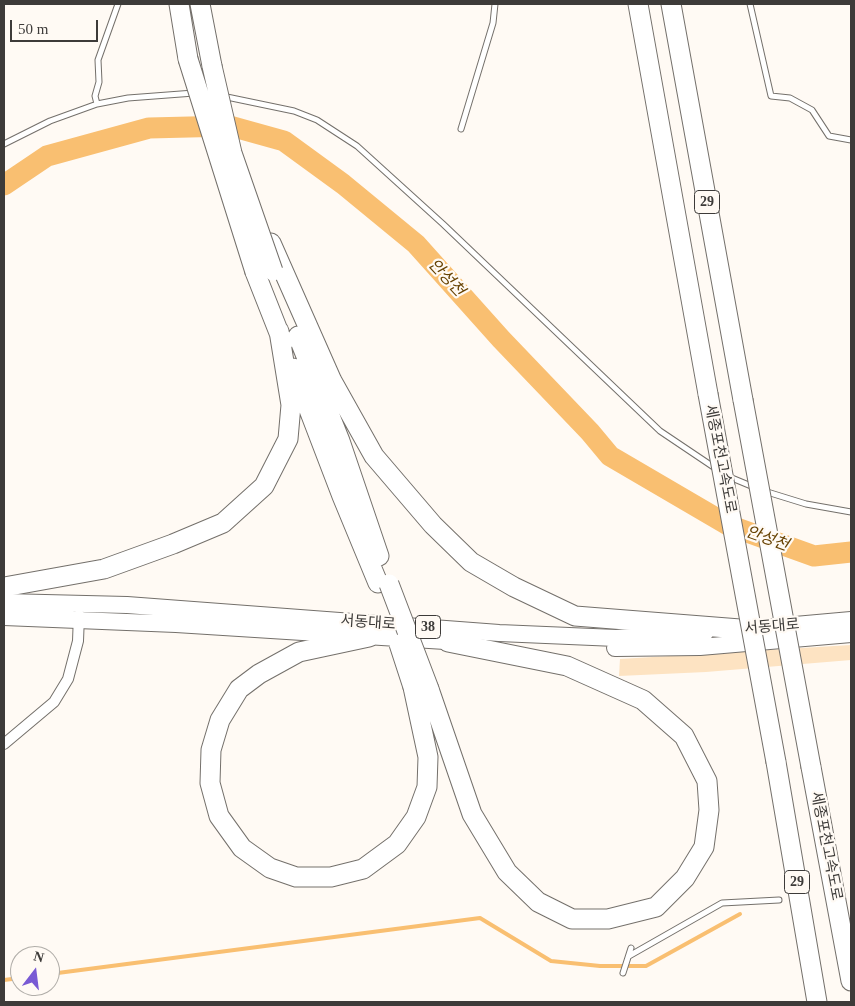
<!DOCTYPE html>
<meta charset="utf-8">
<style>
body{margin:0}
#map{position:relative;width:855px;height:1006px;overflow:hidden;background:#fffaf4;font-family:"Times New Roman",serif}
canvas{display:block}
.frame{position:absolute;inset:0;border:5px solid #3d3b39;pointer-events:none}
.north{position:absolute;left:10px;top:946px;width:50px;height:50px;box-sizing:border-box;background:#fffaf4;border:1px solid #b1aea9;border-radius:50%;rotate:15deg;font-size:14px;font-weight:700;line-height:20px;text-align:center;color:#3d3b39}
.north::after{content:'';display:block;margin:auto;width:18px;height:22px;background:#795ad4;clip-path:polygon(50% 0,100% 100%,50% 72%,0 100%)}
.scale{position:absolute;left:10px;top:20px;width:88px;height:22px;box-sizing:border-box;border:2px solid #3d3b39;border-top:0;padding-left:6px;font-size:15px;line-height:18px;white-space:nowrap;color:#3d3b39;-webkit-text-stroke:4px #fffaf4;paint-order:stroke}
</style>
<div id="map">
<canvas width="855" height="1006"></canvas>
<div class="frame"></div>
<div class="north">N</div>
<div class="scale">50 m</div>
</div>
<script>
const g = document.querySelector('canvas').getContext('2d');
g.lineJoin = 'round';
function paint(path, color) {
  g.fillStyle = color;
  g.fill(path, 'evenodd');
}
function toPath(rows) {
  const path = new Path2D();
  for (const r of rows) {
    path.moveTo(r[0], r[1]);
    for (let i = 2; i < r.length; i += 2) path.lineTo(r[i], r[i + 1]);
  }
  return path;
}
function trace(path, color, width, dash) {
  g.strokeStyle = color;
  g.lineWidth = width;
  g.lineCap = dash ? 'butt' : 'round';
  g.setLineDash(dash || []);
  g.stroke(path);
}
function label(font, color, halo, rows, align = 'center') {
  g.font = font + ' "Times New Roman","Noto Sans KR",serif';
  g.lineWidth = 4.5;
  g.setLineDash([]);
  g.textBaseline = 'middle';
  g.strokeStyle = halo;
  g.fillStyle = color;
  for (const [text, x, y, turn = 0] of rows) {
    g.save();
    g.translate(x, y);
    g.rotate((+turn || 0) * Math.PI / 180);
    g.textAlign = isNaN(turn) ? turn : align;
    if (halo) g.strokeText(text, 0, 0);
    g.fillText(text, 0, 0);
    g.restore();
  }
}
paint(toPath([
 [851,645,851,660,706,672,619,676,620,659]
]), '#fde3c2');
trace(toPath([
 [50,974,480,918,551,961,600,966,646,966,740,914],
 [4,980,20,978]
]), '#f9bf71', 4);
trace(toPath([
 [4,185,47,156,149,128,230,126,284,141,343,184,416,244,501,339,590,432,610,456,728,525,814,556,851,552]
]), '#f9bf71', 21);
const lane = toPath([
 [750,4,771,96,790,98,812,110,829,136,851,140],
 [222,96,294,111,317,120,357,146,443,224,660,431,718,470],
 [97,104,95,96,99,82,98,60,118,4],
 [461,129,493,23,495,4],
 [4,144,50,121,97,104,128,98,194,93],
 [727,476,756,488],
 [764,491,806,504,851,512],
 [629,956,722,903,779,900],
 [623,973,631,948]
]);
const street = toPath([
 [4,744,54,702,68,679,78,641,79,615]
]);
const primary = toPath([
 [4,602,127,605,499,633,616,638,705,633],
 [4,617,176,624,461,642],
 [739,630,851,620],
 [615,648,700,647,851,634]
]);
const highway = toPath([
 [179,4,188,59],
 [200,4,212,66],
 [638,4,708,394],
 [671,4,743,400],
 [271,243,332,381,374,456,433,525,471,562,514,587,575,616,740,629],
 [255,272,283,343],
 [298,336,340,441,379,556],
 [293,368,342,496,378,583],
 [4,587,104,569,173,544,223,523,264,486,288,439,291,405,279,331],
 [369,637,299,652,259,674,239,689,220,720,211,750,210,783,219,816,242,848,270,868,296,877,331,877,363,869,397,844,416,817,427,787,428,757,413,687],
 [429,689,472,814,507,872,538,902,572,919,608,919,656,907,685,878,704,847,709,810,707,781,684,736,643,700,567,666,448,642],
 [776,762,817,1002],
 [811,767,851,981]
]);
trace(lane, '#74706b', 7);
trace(street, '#74706b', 12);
trace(primary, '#74706b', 18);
trace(highway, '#74706b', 21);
trace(lane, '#fff', 5);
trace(street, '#fff', 10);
trace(primary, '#fff', 16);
trace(highway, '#fff', 19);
const highwayBridge = toPath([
 [188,59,255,272],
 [212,66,232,153,273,271],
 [708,394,776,762],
 [743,400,811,767],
 [389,584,429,689],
 [399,644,413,687]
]);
trace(highwayBridge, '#74706b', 21, []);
trace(highwayBridge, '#fff', 19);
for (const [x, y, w] of [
 [707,202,25],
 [428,627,25],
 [797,882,25]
]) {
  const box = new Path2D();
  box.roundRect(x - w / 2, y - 11.5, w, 23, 4);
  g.fillStyle = '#fffaf4';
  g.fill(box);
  trace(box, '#3d3b39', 1);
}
label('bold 14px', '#3d3b39', null, [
 ["29",707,202],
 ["38",428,627],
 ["29",797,882]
]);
label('15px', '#3d3b39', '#fffaf4', [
 ["세종포천고속도로",720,459,79],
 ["서동대로",368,623,4],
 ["서동대로",772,627,-5],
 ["세종포천고속도로",826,846,79]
]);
label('italic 16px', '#664100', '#fffaf4', [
 ["안성천",446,278,47],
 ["안성천",767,539,20]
]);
</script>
